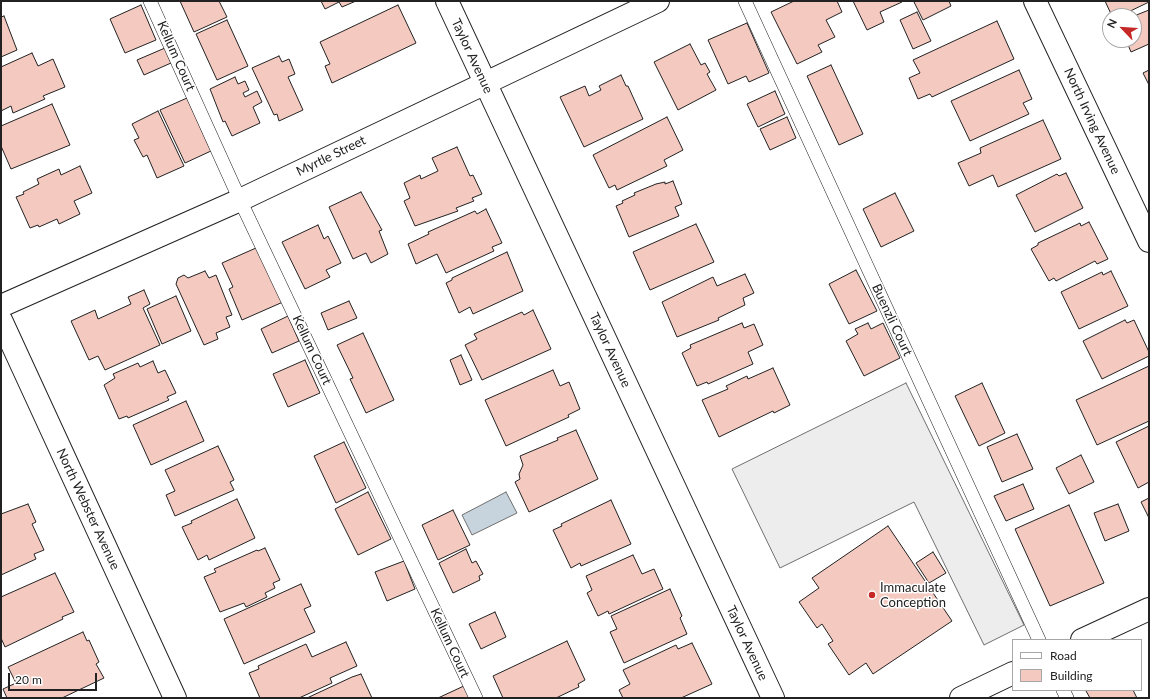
<!DOCTYPE html>
<style>
body{margin:0}
#map{position:relative;width:1150px;height:699px;overflow:hidden;background:#fff;font-family:Lato,sans-serif}
canvas{display:block}
.frame{position:absolute;inset:0;border:2px solid #222;pointer-events:none}
.legend{position:absolute;left:1012px;top:639px;width:130px;height:52px;box-sizing:border-box;background:#fff;border:1px solid #a7a7a7;margin:0;padding:5px 7px;list-style:none;font-size:12px;color:#222}
.legend li{display:flex;align-items:center;gap:8px;height:20px}
.legend b{width:20px;border:1px solid #a7a7a7}
.north{position:absolute;left:1102px;top:8px;width:40px;height:40px;box-sizing:border-box;background:#fff;border:1px solid #a7a7a7;border-radius:50%;rotate:295deg;font-size:11px;font-weight:700;line-height:16px;text-align:center;color:#222}
.north::after{content:'';display:block;margin:auto;width:14px;height:18px;background:#c62828;clip-path:polygon(50% 0,100% 100%,50% 72%,0 100%)}
.scale{position:absolute;left:8px;top:673px;width:89px;height:18px;box-sizing:border-box;border:2px solid #222;border-top:0;padding-left:5px;font-size:12px;line-height:14px;white-space:nowrap;color:#222;-webkit-text-stroke:3px #fff;paint-order:stroke}
</style>
<div id="map">
<canvas width="1150" height="699"></canvas>
<div class="frame"></div>
<ul class="legend">
<li><b style="height:5px;background:#fff"></b>Road</li>
<li><b style="height:11px;background:#f3c9c0"></b>Building</li>
</ul>
<div class="north">N</div>
<div class="scale">20 m</div>
</div>
<script>
const g = document.querySelector('canvas').getContext('2d');
g.lineJoin = 'round';
function paint(path, color) {
  g.fillStyle = color;
  g.fill(path, 'evenodd');
}
function toPath(rows) {
  const path = new Path2D();
  for (const r of rows) {
    path.moveTo(r[0], r[1]);
    for (let i = 2; i < r.length; i += 2) path.lineTo(r[i], r[i + 1]);
  }
  return path;
}
function trace(path, color, width, dash) {
  g.strokeStyle = color;
  g.lineWidth = width;
  g.lineCap = dash ? 'butt' : 'round';
  g.setLineDash(dash || []);
  g.stroke(path);
}
function label(font, color, halo, rows, align = 'center') {
  g.font = font + ' Lato,sans-serif';
  g.lineWidth = 3;
  g.setLineDash([]);
  g.textBaseline = 'middle';
  g.strokeStyle = halo;
  g.fillStyle = color;
  for (const [text, x, y, turn = 0] of rows) {
    g.save();
    g.translate(x, y);
    g.rotate((+turn || 0) * Math.PI / 180);
    g.textAlign = isNaN(turn) ? turn : align;
    if (halo) g.strokeText(text, 0, 0);
    g.fillText(text, 0, 0);
    g.restore();
  }
}
const parking = toPath([
 [906,383,1024,625,984,645,914,502,780,568,732,469,906,383]
]);
paint(parking, '#ededed');
trace(parking, '#6f6f6f', 1);
const water = toPath([
 [506,492,517,513,472,535,462,515,506,492]
]);
paint(water, '#c7d3dd');
trace(water, '#6f6f6f', 1);
const building = toPath([
 [180,1,219,1,227,17,194,32,180,1],
 [321,1,356,1,342,7,339,2,325,9,321,1],
 [794,1,837,1,842,12,826,20,835,37,818,45,822,52,797,64,771,12,794,1],
 [853,1,901,1,902,2,880,12,884,22,867,30,853,1],
 [917,1,949,1,951,6,923,20,914,2,917,1],
 [1105,1,1149,1,1149,2,1120,16,1112,16,1105,1],
 [141,5,156,40,125,53,110,19,141,5],
 [398,5,416,43,332,83,325,66,330,64,320,42,398,5],
 [1149,10,1149,44,1131,52,1126,40,1134,40,1134,16,1149,10],
 [917,12,931,41,913,49,900,20,917,12],
 [4,16,17,50,1,57,1,17,4,16],
 [227,20,248,66,217,80,196,34,227,20],
 [997,21,1014,59,932,97,930,94,918,99,909,78,920,73,913,60,997,21],
 [747,23,769,73,749,82,746,76,728,84,708,40,747,23],
 [690,44,701,65,705,63,710,72,707,74,716,90,678,110,654,62,690,44],
 [165,48,171,63,144,75,137,60,165,48],
 [32,53,38,66,53,59,65,87,43,96,45,99,13,113,11,106,1,111,1,67,32,53],
 [279,56,282,62,289,59,295,74,288,77,303,110,279,121,277,114,274,115,252,68,279,56],
 [831,65,863,134,839,145,807,76,831,65],
 [1019,70,1032,99,1023,103,1029,114,970,141,951,101,1019,70],
 [1149,70,1149,85,1143,73,1149,70],
 [621,75,626,86,628,86,643,119,584,147,560,97,585,86,589,96,601,90,599,86,621,75],
 [235,77,238,84,245,81,249,90,243,93,245,97,257,91,262,102,253,107,260,123,232,136,225,121,223,122,210,89,235,77],
 [775,91,785,114,758,127,747,104,775,91],
 [187,98,211,151,185,163,160,110,187,98],
 [52,104,70,145,11,169,1,146,1,126,52,104],
 [158,111,184,166,157,178,147,155,143,157,134,140,139,138,132,124,158,111],
 [667,117,683,150,664,160,667,166,617,190,615,185,609,188,593,155,667,117],
 [787,117,796,138,770,150,760,129,787,117],
 [1043,120,1061,159,998,187,993,175,969,186,958,163,981,153,980,148,1043,120],
 [457,147,470,176,473,175,482,194,472,198,474,201,456,208,458,211,415,226,404,201,410,198,404,183,420,175,421,179,438,171,432,158,457,147],
 [80,166,92,193,74,201,80,214,59,224,57,219,39,227,38,225,30,228,16,197,24,194,23,192,39,184,37,179,59,169,61,175,80,166],
 [1066,173,1083,208,1035,232,1016,195,1057,174,1059,176,1066,173],
 [673,181,682,204,675,207,679,216,629,237,616,206,623,203,622,201,635,195,634,193,656,184,665,182,665,184,673,181],
 [361,192,382,230,379,231,388,254,371,263,366,253,353,259,329,207,361,192],
 [895,193,914,231,881,247,863,209,895,193],
 [486,209,502,243,492,247,494,251,446,273,437,254,416,264,408,244,429,234,428,232,475,211,477,214,486,209],
 [1089,222,1108,259,1097,264,1095,261,1056,281,1054,278,1049,281,1031,249,1038,245,1038,243,1080,223,1081,226,1089,222],
 [696,224,714,262,650,290,633,252,696,224],
 [318,225,324,239,328,236,341,263,326,270,330,277,305,289,282,242,318,225],
 [256,248,283,302,242,320,229,289,233,287,222,263,256,248],
 [507,252,523,291,473,314,470,307,459,313,446,283,452,280,452,278,507,252],
 [856,270,877,311,849,324,829,284,856,270],
 [205,271,209,278,216,275,232,315,226,317,230,327,216,333,218,339,204,345,176,284,178,278,184,275,188,278,205,271],
 [1111,271,1128,306,1079,329,1061,292,1102,272,1103,275,1111,271],
 [745,274,754,293,743,298,745,305,718,318,719,320,677,337,662,302,713,277,717,286,745,274],
 [144,290,150,304,143,308,160,345,105,370,98,356,89,360,71,321,95,310,98,319,131,304,128,297,144,290],
 [176,296,191,331,162,344,147,309,176,296],
 [349,301,357,318,328,330,321,313,349,301],
 [533,310,551,349,482,380,465,345,477,339,474,334,522,312,524,315,533,310],
 [288,316,299,341,272,353,261,329,288,316],
 [1125,320,1127,323,1134,320,1149,352,1149,356,1102,379,1083,341,1125,320],
 [742,323,744,328,754,324,763,345,748,352,753,364,708,384,707,382,697,386,682,353,691,348,690,345,742,323],
 [868,323,871,329,883,323,900,358,864,376,846,341,858,334,855,329,868,323],
 [363,333,394,400,366,413,350,379,353,378,337,345,363,333],
 [461,355,472,380,460,385,450,360,461,355],
 [305,360,320,393,288,407,273,374,305,360],
 [153,361,158,373,165,370,176,393,167,397,169,400,128,418,127,416,119,419,104,385,115,378,113,374,138,363,140,367,153,361],
 [1149,366,1149,421,1097,445,1076,400,1149,366],
 [773,368,790,405,774,413,773,411,719,437,702,400,728,389,726,386,747,376,748,379,773,368],
 [553,370,560,386,569,382,580,409,568,415,569,417,506,446,485,400,553,370],
 [982,383,1005,433,979,446,955,396,982,383],
 [186,401,204,441,151,465,133,425,186,401],
 [1149,426,1149,482,1138,488,1116,442,1149,426],
 [576,430,598,479,529,512,515,482,520,479,519,474,523,465,520,456,558,440,557,438,576,430],
 [1017,434,1033,469,1002,482,987,447,1017,434],
 [344,442,366,488,336,503,314,456,344,442],
 [218,446,234,480,230,482,234,490,175,516,166,495,175,491,165,470,218,446],
 [1081,455,1094,482,1069,494,1056,468,1081,455],
 [1023,484,1034,509,1006,521,994,496,1023,484],
 [368,492,391,539,358,555,335,509,368,492],
 [1149,498,1149,518,1141,502,1149,498],
 [237,499,255,538,209,560,207,555,198,560,182,527,192,523,191,521,237,499],
 [611,500,631,544,581,566,580,563,571,568,553,530,562,526,561,524,611,500],
 [28,504,36,522,32,524,44,550,34,554,36,559,1,575,1,514,28,504],
 [1118,504,1129,531,1105,541,1094,513,1118,504],
 [1069,505,1104,583,1050,606,1015,529,1069,505],
 [453,510,470,545,438,560,422,525,453,510],
 [888,526,952,621,873,674,866,663,849,675,828,644,833,641,822,624,817,628,799,602,819,588,812,578,888,526],
 [265,548,280,580,273,583,275,588,265,593,267,597,246,607,244,603,220,612,204,577,216,572,214,569,257,550,258,551,265,548],
 [466,549,472,563,476,561,483,574,479,576,480,580,453,593,439,563,466,549],
 [933,552,946,573,929,583,916,563,933,552],
 [633,555,642,574,654,569,663,589,609,614,608,611,598,616,587,593,592,590,586,576,633,555],
 [404,561,415,589,387,601,375,572,404,561],
 [55,573,74,612,62,617,63,619,5,647,1,638,1,597,55,573],
 [301,584,311,606,304,609,315,632,244,664,224,619,301,584],
 [670,589,682,616,680,618,687,634,624,663,610,632,617,629,611,616,670,589],
 [495,612,506,637,481,649,469,624,495,612],
 [83,632,87,641,89,640,99,662,96,664,104,678,62,698,7,698,3,689,16,683,8,667,83,632],
 [567,641,585,680,578,684,579,687,556,698,503,698,493,676,567,641],
 [346,642,357,666,330,678,332,683,299,698,260,698,249,673,259,669,258,666,306,644,312,657,346,642],
 [692,643,712,684,681,698,623,698,619,690,630,684,623,670,676,645,678,649,692,643],
 [361,674,372,698,307,698,352,677,361,674],
 [466,685,472,698,438,698,466,685],
 [1088,690,1133,690,1137,698,1090,698,1086,691,1088,690]
]);
paint(building, '#f3c9c0');
trace(building, '#222', 1);
const lane = toPath([
 [150,1,240,200,476,698],
 [745,1,1039,640],
 [1063,690,1067,698]
]);
const street = toPath([
 [447,1,773,698],
 [1035,1,1149,241],
 [1,306,240,200,658,1],
 [1,320,175,698],
 [1082,640,1149,609],
 [961,698,1013,673]
]);
trace(lane, '#222', 14);
trace(street, '#222', 24);
trace(lane, '#fff', 13);
trace(street, '#fff', 22);
for (const [x, y, r, color] of [
 [872,595,4,"#c62828"]
]) {
  const dot = new Path2D();
  dot.arc(x, y, r, 0, 2 * Math.PI);
  g.fillStyle = color;
  g.fill(dot);
  trace(dot, '#fff', 1.5);
}
label('13px', '#222', '#fff', [
 ["Kellum Court",176,56,66],
 ["Taylor Avenue",472,56,65],
 ["North Irving Avenue",1092,121,65],
 ["Myrtle Street",331,156,-26],
 ["Buenzli Court",892,320,65],
 ["Kellum Court",312,350,65],
 ["Taylor Avenue",610,350,65],
 ["North Webster Avenue",88,509,65],
 ["Kellum Court",450,643,65],
 ["Taylor Avenue",747,643,65]
]);
label('13px', '#222', '#fff', [
 ["Immaculate",880,588],
 ["Conception",880,603]
], 'left');
</script>
